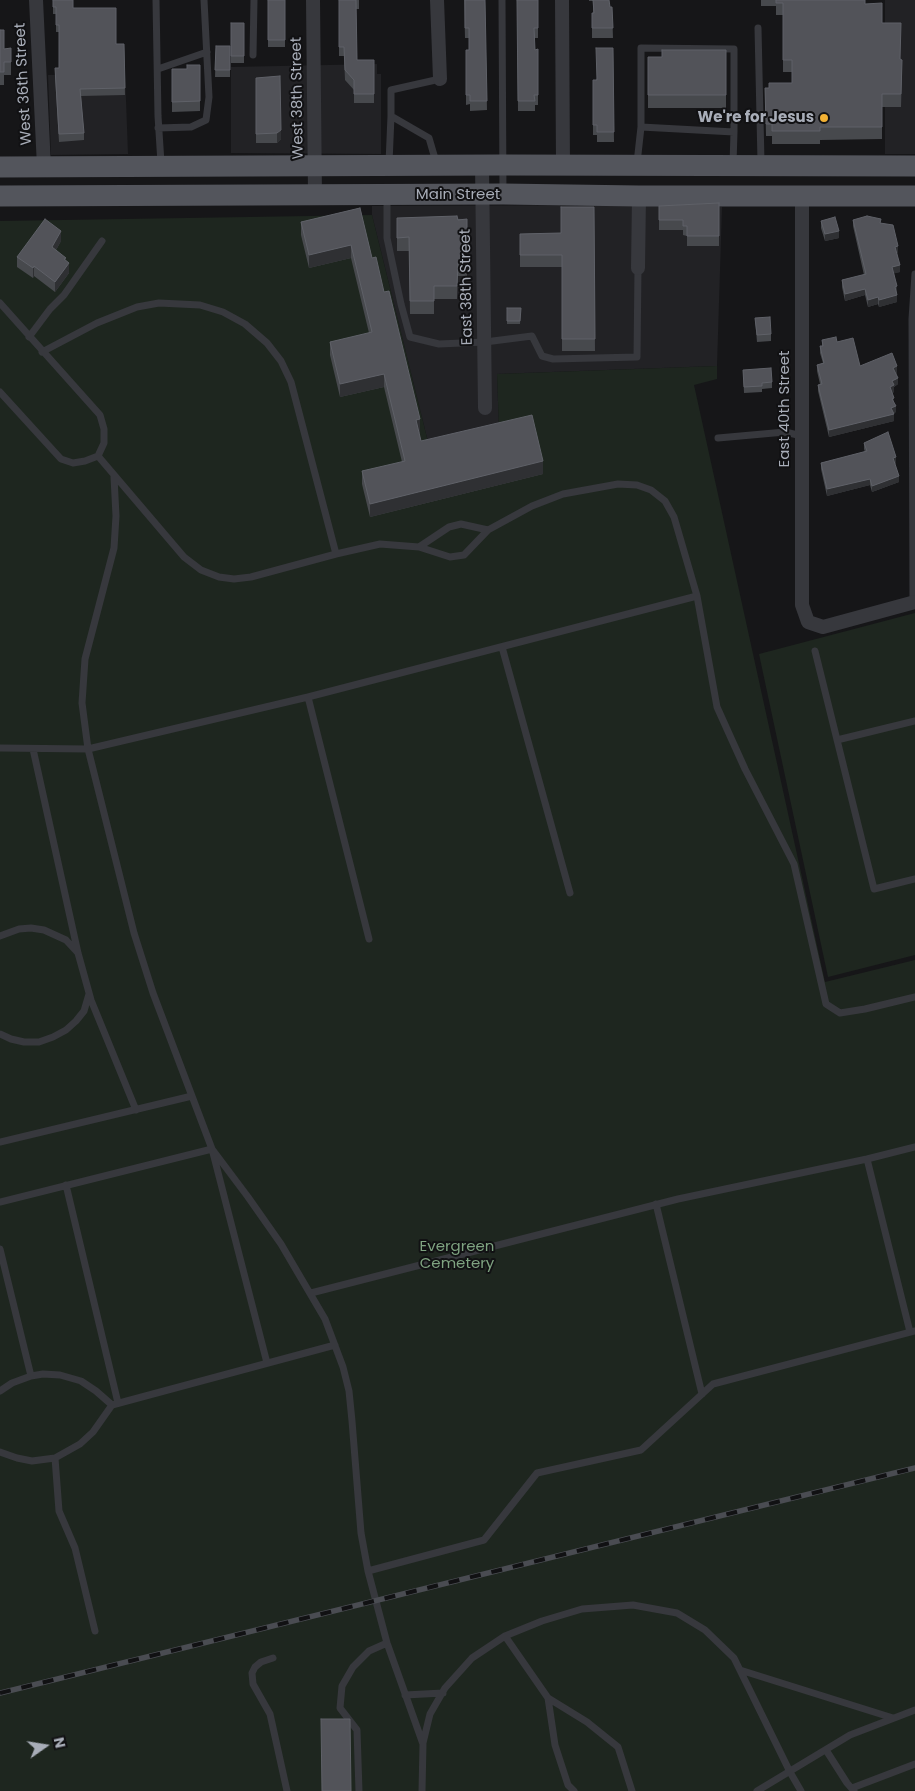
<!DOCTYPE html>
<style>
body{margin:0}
#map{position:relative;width:915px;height:1791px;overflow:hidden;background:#161618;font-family:Poppins,sans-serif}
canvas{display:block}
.north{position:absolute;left:20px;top:1721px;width:50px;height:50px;-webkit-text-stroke:4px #111113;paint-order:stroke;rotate:77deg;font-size:14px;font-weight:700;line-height:20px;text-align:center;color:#a8adb8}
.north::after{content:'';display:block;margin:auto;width:18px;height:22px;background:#a8adb8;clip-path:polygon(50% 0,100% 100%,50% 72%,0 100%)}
</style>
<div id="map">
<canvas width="915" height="1791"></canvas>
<div class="north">N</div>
</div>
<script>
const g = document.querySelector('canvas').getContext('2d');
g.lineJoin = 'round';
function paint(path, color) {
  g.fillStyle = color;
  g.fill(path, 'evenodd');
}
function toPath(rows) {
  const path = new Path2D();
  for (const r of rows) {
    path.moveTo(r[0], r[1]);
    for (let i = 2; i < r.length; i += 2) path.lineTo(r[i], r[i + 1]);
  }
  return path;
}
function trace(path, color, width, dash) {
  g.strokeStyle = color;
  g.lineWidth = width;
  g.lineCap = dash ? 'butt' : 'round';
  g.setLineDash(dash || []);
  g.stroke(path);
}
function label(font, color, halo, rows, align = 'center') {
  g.font = font + ' Poppins,sans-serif';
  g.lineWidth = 4;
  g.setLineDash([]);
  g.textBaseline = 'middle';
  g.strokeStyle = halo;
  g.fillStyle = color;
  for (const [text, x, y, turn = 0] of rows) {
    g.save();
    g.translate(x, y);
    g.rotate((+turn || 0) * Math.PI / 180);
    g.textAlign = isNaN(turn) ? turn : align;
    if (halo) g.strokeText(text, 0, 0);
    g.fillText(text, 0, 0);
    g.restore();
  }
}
paint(toPath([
 [885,0,915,0,915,154,885,154],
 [377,64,377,74,381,74,381,154,231,153,231,67],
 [125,73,128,154,51,155,48,75],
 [630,205,722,207,717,366,497,374,499,429,429,446,372,215,372,206]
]), '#222225');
paint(toPath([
 [372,215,429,446,499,429,497,374,717,366,717,379,694,385,825,982,915,960,915,1791,0,1791,0,221],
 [915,613,915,955,828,977,759,654]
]), '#1e261f');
trace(toPath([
 [156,0,158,116,161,163],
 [502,0,503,192],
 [758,28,761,162],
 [253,55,254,0],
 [158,69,207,52],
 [158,128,191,127,206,120,209,97,204,0],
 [436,162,429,138,391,116,391,90,440,79],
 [389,163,391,116],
 [637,163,641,127,734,132,734,49,641,48,641,127],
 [733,164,734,132],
 [387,198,387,238,401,304,410,337,439,344,485,342,532,336,542,356,553,359,637,357,638,268],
 [0,303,100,415,104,429,104,443,98,456,85,461,73,463,61,459,0,392],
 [29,337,50,309,64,295,102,241],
 [42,352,97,323,137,307,159,303,200,305,223,312,245,324,267,343,281,361,291,382,336,554],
 [718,438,785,432,802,436],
 [98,456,184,557,201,570,219,577,234,579,251,577,336,554,380,544,419,547,449,527,461,524,488,530,532,506,563,494,618,484,637,485,651,490,665,501,674,517,697,596,717,707,745,769,794,864,826,1004,840,1013,865,1009,915,997],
 [114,477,116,516,114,548,85,659,82,703,88,749,134,933,153,993,212,1149,248,1197,281,1244,325,1319,343,1367,349,1391,352,1421,361,1533,368,1571,387,1643,423,1744,422,1791],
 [419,547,450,557,464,555,488,530],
 [913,603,912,319,915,274],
 [502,647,570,893],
 [815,651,874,889,915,879],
 [308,697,369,939],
 [837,740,915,721],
 [0,748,88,749,308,697,697,596],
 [33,749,78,953,91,1000,136,1110],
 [0,936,19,929,31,928,44,930,66,940,78,953],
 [0,1034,11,1039,24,1042,39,1042,53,1037,66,1030,76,1021,84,1011,89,994],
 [0,1142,192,1096],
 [867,1159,910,1332],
 [66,1185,118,1403],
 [0,1202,212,1149,267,1363],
 [656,1204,702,1394],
 [0,1249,31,1376],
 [311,1293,678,1199,867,1159,915,1147],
 [0,1391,12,1383,31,1376,43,1374,60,1375,81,1381,96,1391,112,1405],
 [0,1452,17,1458,32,1461,55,1458,80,1444,93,1432,112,1405,335,1345],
 [55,1458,59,1511,75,1548,95,1631],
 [368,1571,484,1540,537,1473,641,1450,713,1384,915,1331],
 [505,1636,548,1698,587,1722,618,1747,632,1791],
 [273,1658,261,1662,255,1667,252,1673,253,1684,270,1714,287,1791],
 [740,1670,893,1718],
 [405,1695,443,1693],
 [548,1698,555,1745,568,1785,574,1791],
 [423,1743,430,1714,445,1688,472,1658,505,1636,542,1621,582,1609,633,1605,677,1613,705,1630,734,1658,790,1772,801,1791],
 [826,1750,847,1783,854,1791],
 [852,1788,915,1764],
 [359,1791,357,1730,340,1708,342,1686,353,1667,369,1651,387,1643],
 [757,1791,850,1735,915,1710]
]), '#37383d', 7);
trace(toPath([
 [36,0,44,167],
 [313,0,315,195],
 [437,0,440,79],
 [562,0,563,165],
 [482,165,485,408],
 [802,196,802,605,808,622,823,627,915,602],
 [638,268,639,196]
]), '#37383d', 14);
trace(toPath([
 [0,167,502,165,915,166],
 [0,196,503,194,639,196,915,196]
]), '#53555c', 21);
const rail = toPath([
 [0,1693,915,1468]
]);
trace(rail, '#4a4c52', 5.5);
trace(rail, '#111113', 4, [11]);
paint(toPath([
 [53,0,73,8,116,44,124,44,125,95,81,96,84,133,84,140,59,142,55,76,55,68,59,68,59,32,56,32,56,14,53,14],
 [268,0,285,0,285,47,268,47],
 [339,0,359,0,359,9,356,9,357,60,374,60,374,103,354,103,354,90,345,80,344,56,339,56],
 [464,0,485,0,487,110,470,111,470,104,466,105,466,50,469,50,469,38,465,38],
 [517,0,538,0,538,38,534,38,535,50,538,49,538,105,535,105,535,111,518,111],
 [589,0,609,0,610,7,612,7,613,38,592,38,592,13,593,13,593,1,589,1],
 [761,0,865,0,865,4,882,23,900,59,902,72,901,107,882,107,882,139,820,140,820,144,772,144,772,136,766,136,765,88,769,88,792,83,792,72,783,72,783,15,776,15,776,6,761,6],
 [231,23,244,23,244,63,231,63],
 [0,30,4,49,11,48,11,75,4,75,4,85,0,85],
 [216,46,230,46,230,77,215,77],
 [613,48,614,142,597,142,597,135,593,135,593,80,596,80],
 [726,50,726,108,648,108,648,57,662,57],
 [200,65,200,111,172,112,172,69,187,69],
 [256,78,281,139,277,143,256,143],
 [719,203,719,246,687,246,687,236,683,235,683,230,659,230,659,206],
 [594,207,595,351,562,351,562,267,520,267,520,234,561,233],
 [360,208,372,258,384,292,420,432,419,433,421,441,543,474,370,517,362,484,362,471,402,462,384,387,340,397,330,355,330,342,369,333,351,258,309,268,301,235,301,222],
 [397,218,467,219,467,276,458,276,457,299,434,299,434,314,410,314,409,251,397,251],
 [853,220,881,223,898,253,897,253,900,272,894,273,897,293,896,293,897,302,879,307,878,304,868,307,865,295,845,301,842,287,842,280,864,275,853,226],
 [821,221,839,238,825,241,821,228],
 [61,241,56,250,66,260,69,273,55,292,34,276,33,278,17,267,17,257],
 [507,308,521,308,520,324,507,324],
 [755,318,771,334,771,341,757,342],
 [822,340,837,342,860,366,897,373,896,374,898,384,894,387,894,392,892,393,896,412,894,413,894,421,829,437,818,391,818,385,820,384,817,371,817,365,823,363,820,353,820,346,822,346],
 [743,370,772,382,772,388,762,389,762,392,744,393],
 [864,443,896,463,895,464,899,482,872,492,870,485,827,496,821,469,821,463,865,452,864,449]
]), '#47494d');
paint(toPath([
 [281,130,281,139,277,143,277,133],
 [61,231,61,241,52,257,52,247],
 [839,231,839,238,825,241,825,234],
 [351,245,351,258,309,268,309,255],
 [898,246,898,253,895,254,895,247],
 [69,263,69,273,55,292,55,282],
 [458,263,458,276,457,299,457,286],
 [900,265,900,272,892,274,892,267],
 [34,266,34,276,33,278,33,268],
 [897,286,897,293,895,294,895,287],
 [865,289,865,295,845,301,845,294],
 [897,295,897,302,879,307,879,300],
 [878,297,878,304,868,307,868,300],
 [897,366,897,373,893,375,893,368],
 [384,374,384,387,340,397,340,384],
 [898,378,898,384,894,387,894,392,890,394,890,387,892,381],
 [896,406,896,412,891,414,891,408],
 [894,414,894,421,829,437,829,430],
 [420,419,420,432,416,433,416,420],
 [896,457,896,463,893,464,893,458],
 [543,461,543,474,370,517,370,504],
 [899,476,899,482,872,492,872,486],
 [870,479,870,485,827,496,827,489]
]), '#2f3033');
const building = toPath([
 [53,0,73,0,73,8,116,8,116,44,124,44,125,88,80,89,84,133,59,134,55,68,59,68,59,25,56,25,56,7,53,7,53,0],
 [268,0,285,0,285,40,268,40,268,0],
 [339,0,356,0,357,60,374,60,374,94,354,94,354,80,345,70,344,47,339,47,339,0],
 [465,0,485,0,487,101,470,101,470,95,466,95,466,50,469,50,469,28,465,28,465,0],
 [517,0,538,0,538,28,534,28,535,50,538,49,538,95,534,95,535,101,518,101,517,0],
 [593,0,609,0,610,7,612,7,613,28,592,28,592,13,594,13,593,0],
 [776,0,865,0,865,4,882,3,882,23,901,23,900,59,902,60,901,94,882,94,882,127,820,127,820,131,772,131,772,124,766,124,765,88,769,88,769,83,792,83,792,60,783,60,783,3,776,3,776,0],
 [231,23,244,23,244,56,231,56,231,23],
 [0,30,4,30,4,49,11,48,11,62,4,62,4,72,0,72,0,30],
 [216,46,230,46,230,70,215,70,216,46],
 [596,48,613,48,614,132,597,132,597,125,593,125,593,80,597,80,596,48],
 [662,50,726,50,726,95,648,95,648,57,662,57,662,50],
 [187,65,200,65,200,101,172,102,172,69,187,69,187,65],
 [280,76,281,130,277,133,256,134,256,78,280,76],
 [719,203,719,236,687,236,687,226,683,226,683,220,659,220,659,206,719,203],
 [561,207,594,207,595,339,562,339,562,255,520,255,520,234,561,233,561,207],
 [360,208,372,258,376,257,384,292,389,291,420,419,416,420,421,441,532,415,543,461,370,504,362,471,405,461,384,374,340,384,330,342,372,332,351,245,309,255,301,222,360,208],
 [457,216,458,220,467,219,467,263,458,263,457,286,434,286,434,301,410,301,409,237,397,238,397,218,457,216],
 [867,216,881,219,880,223,893,225,898,246,895,247,900,265,892,267,897,286,895,287,897,295,879,300,878,297,868,300,865,289,845,294,842,280,866,274,853,220,867,216],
 [835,217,839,231,825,234,821,221,835,217],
 [45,219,61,231,52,247,66,258,64,259,69,263,55,282,34,266,33,268,17,257,45,219],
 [507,308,521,308,520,321,507,321,507,308],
 [770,317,771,334,757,335,755,318,770,317],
 [836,337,837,342,853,338,860,366,892,353,897,366,893,368,898,378,892,381,894,385,890,387,894,398,892,399,896,406,891,408,894,414,829,430,818,385,822,384,817,365,824,363,820,346,823,346,822,340,836,337],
 [771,368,772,382,762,383,762,386,744,387,743,370,771,368],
 [888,432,896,457,893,458,899,476,872,486,870,479,827,489,821,463,867,451,864,443,888,432],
 [321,1719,350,1719,351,1791,322,1791,321,1719]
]);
paint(building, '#525359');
trace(building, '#5f6168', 1);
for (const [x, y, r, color] of [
 [824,118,5,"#f2b134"]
]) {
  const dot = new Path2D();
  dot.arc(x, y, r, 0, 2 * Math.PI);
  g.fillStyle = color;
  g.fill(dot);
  trace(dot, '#111113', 2);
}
label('15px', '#a8adb8', '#111113', [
 ["West 36th Street",24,84,-93],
 ["West 38th Street",298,98,-91],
 ["Main Street",458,195],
 ["East 38th Street",467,287,-91],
 ["East 40th Street",785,409,-90]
]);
label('bold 15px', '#a8adb8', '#111113', [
 ["We're for Jesus",814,118]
], 'right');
label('15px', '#7fa381', '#111113', [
 ["Evergreen",457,1247],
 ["Cemetery",457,1264]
]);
</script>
